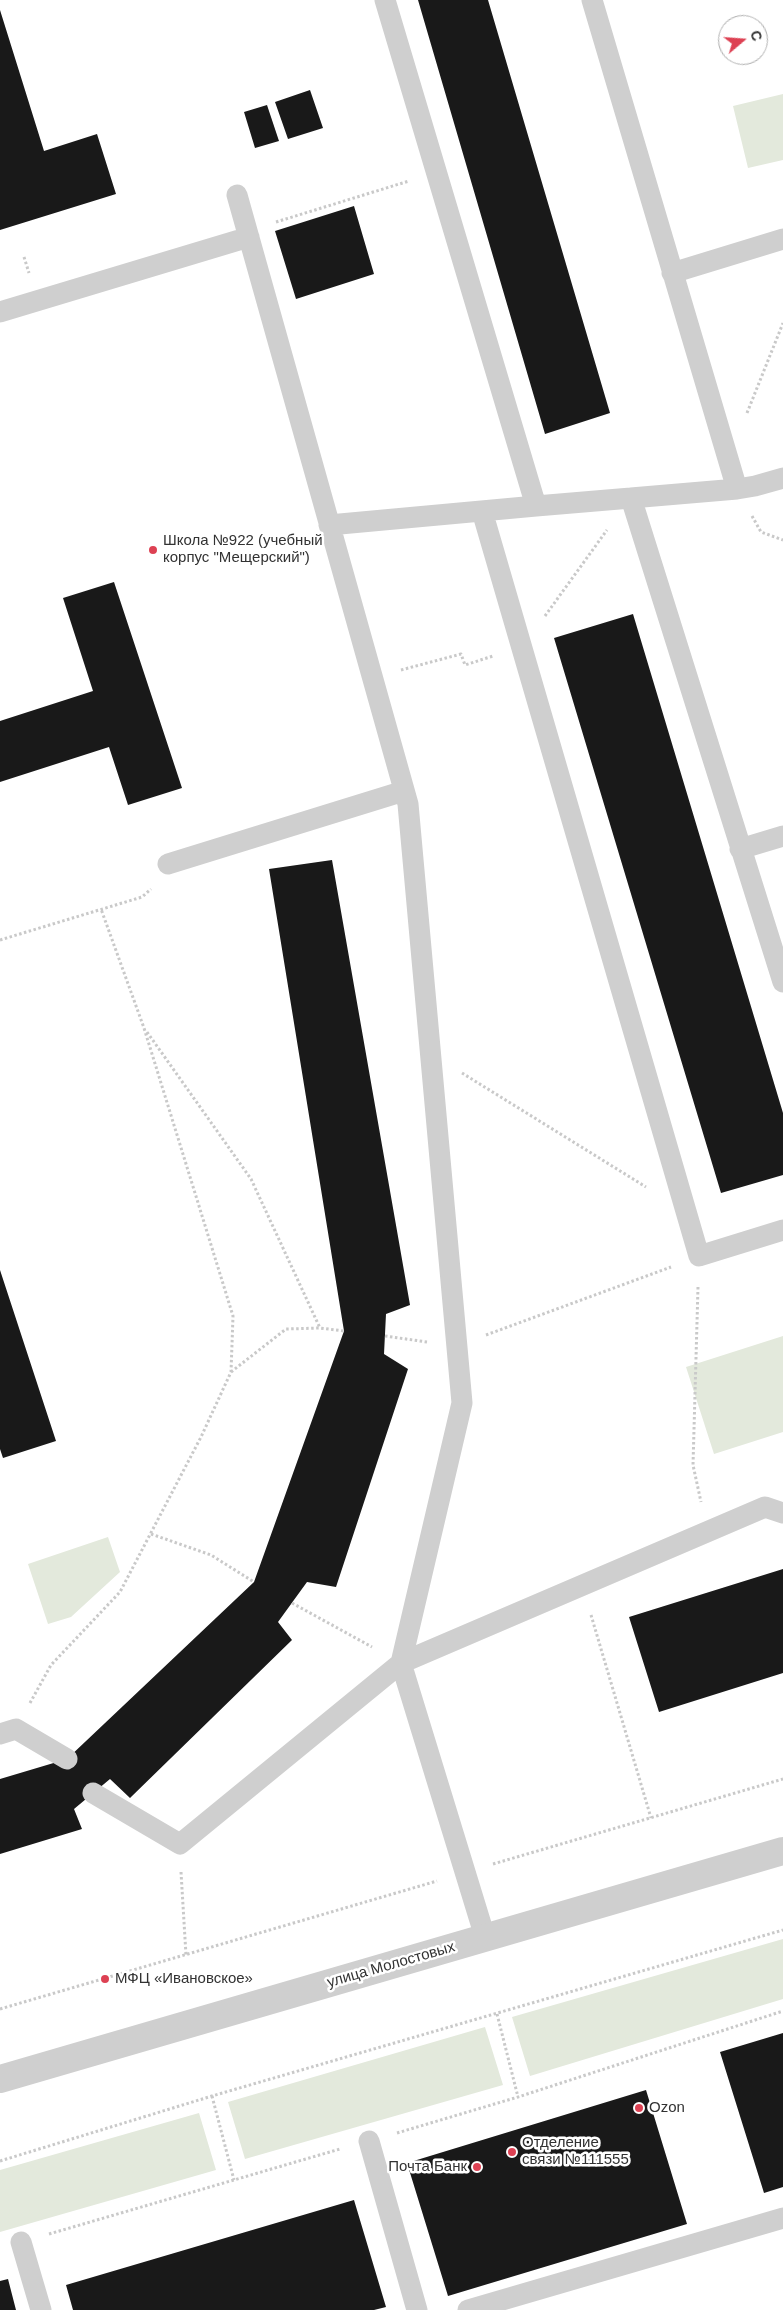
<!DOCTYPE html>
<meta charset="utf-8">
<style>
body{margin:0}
#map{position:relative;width:783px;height:2310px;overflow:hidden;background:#fff;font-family:Helvetica,sans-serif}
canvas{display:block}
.north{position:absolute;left:718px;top:15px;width:50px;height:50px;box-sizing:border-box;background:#fff;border:1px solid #adadad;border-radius:50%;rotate:72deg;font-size:14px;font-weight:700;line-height:20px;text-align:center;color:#323232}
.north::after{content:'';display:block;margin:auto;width:18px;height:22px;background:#dd4153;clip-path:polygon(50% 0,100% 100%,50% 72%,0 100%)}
</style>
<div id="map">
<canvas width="783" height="2310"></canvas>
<div class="north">С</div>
</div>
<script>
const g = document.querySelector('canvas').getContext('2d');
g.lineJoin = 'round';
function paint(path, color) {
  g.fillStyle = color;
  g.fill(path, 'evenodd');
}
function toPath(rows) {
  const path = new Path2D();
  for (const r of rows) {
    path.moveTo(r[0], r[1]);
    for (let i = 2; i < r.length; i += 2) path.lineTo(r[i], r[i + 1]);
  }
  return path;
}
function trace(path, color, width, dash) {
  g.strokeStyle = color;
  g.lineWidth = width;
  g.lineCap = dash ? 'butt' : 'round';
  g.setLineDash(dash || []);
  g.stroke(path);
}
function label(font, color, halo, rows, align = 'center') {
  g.font = font + ' Helvetica,sans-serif';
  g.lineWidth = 5;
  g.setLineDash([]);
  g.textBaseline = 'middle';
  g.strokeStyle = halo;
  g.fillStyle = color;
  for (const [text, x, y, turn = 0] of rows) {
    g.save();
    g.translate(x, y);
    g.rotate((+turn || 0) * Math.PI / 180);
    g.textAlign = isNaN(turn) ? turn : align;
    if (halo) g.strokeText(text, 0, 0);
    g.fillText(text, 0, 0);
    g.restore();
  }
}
paint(toPath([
 [783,94,783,160,748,168,733,106],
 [783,1336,783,1432,714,1454,686,1367],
 [108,1537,120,1572,71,1617,48,1624,28,1564],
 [783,1939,783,1999,530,2076,512,2017],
 [485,2027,503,2085,245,2159,228,2102],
 [199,2113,216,2170,0,2232,0,2170]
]), '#e3e9dc');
paint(toPath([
 [418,0,488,0,610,413,545,434],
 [0,10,44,151,97,134,116,194,0,230],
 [310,90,323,128,288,139,275,102],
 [267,105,279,141,255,148,244,112],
 [354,206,374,274,296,299,275,231],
 [114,582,182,788,128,805,109,747,0,782,0,721,93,691,63,598],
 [633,614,783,1113,783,1175,721,1193,554,638],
 [332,860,410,1305,386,1314,384,1354,408,1369,336,1587,307,1582,278,1622,292,1640,130,1798,110,1779,74,1809,82,1829,0,1854,0,1779,67,1759,254,1582,344,1331,269,869],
 [0,1270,56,1441,3,1458,0,1449],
 [783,1569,783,1673,659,1712,629,1617],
 [783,2033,783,2187,764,2193,720,2052],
 [646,2090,687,2224,448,2296,407,2163],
 [354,2200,386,2307,374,2310,73,2310,66,2285],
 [8,2279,16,2310,0,2310,0,2281]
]), '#191919');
trace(toPath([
 [276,222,409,181],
 [24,257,29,273],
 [747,413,783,323],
 [752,516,761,532,783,540],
 [545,616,607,530],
 [401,670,461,654,465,665,493,656],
 [0,940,142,897,151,889],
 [147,1032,251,1179,320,1328],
 [462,1073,646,1187],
 [698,1287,693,1465,701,1502],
 [486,1335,671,1267],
 [385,1336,427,1342],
 [231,1372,286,1329,320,1328,344,1331],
 [151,1534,211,1555,254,1582],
 [292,1603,372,1647],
 [591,1615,651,1818],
 [30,1703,51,1665,120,1592,201,1437,231,1372,233,1316,144,1028,101,909],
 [493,1864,783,1779],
 [181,1872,186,1955],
 [0,2009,437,1881],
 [497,2014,518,2097],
 [212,2096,234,2180],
 [397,2133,518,2097,783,2011],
 [0,2161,212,2096,783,1930],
 [49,2234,340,2149]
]), '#c9c9c9', 3, [2.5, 2.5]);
trace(toPath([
 [385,0,536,506,631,498,783,982],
 [592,0,737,489],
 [237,195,408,804,462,1403,401,1663,485,1937],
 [672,273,783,239],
 [0,312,249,237],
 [631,498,737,489,755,486,783,478],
 [482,511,699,1256,783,1230],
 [329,525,536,506],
 [740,849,783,836],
 [168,864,404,791],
 [0,1734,16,1729,67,1759],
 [93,1793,180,1844,401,1663,765,1507,783,1513],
 [369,2141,417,2310],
 [21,2242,41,2310],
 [468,2310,783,2218]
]), '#cfcfcf', 21);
trace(toPath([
 [0,2079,783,1851]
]), '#cfcfcf', 28);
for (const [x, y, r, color] of [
 [153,550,5,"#dd4153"],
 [105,1979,5,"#dd4153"],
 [639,2108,5,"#dd4153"],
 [512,2152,5,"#dd4153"],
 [477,2167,5,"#dd4153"]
]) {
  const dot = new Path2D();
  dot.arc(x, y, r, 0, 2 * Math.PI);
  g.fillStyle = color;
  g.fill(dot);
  trace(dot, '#fff', 2);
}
label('15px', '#323232', '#fff', [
 ["Школа №922 (учебный",163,541],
 ["корпус \"Мещерский\")",163,558],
 ["МФЦ «Ивановское»",115,1979],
 ["Ozon",649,2108],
 ["Отделение",522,2143],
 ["связи №111555",522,2160],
 ["Почта Банк",467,2167,"right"]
], 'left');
label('15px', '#323232', '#fff', [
 ["улица Молостовых",391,1965,-16]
]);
</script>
